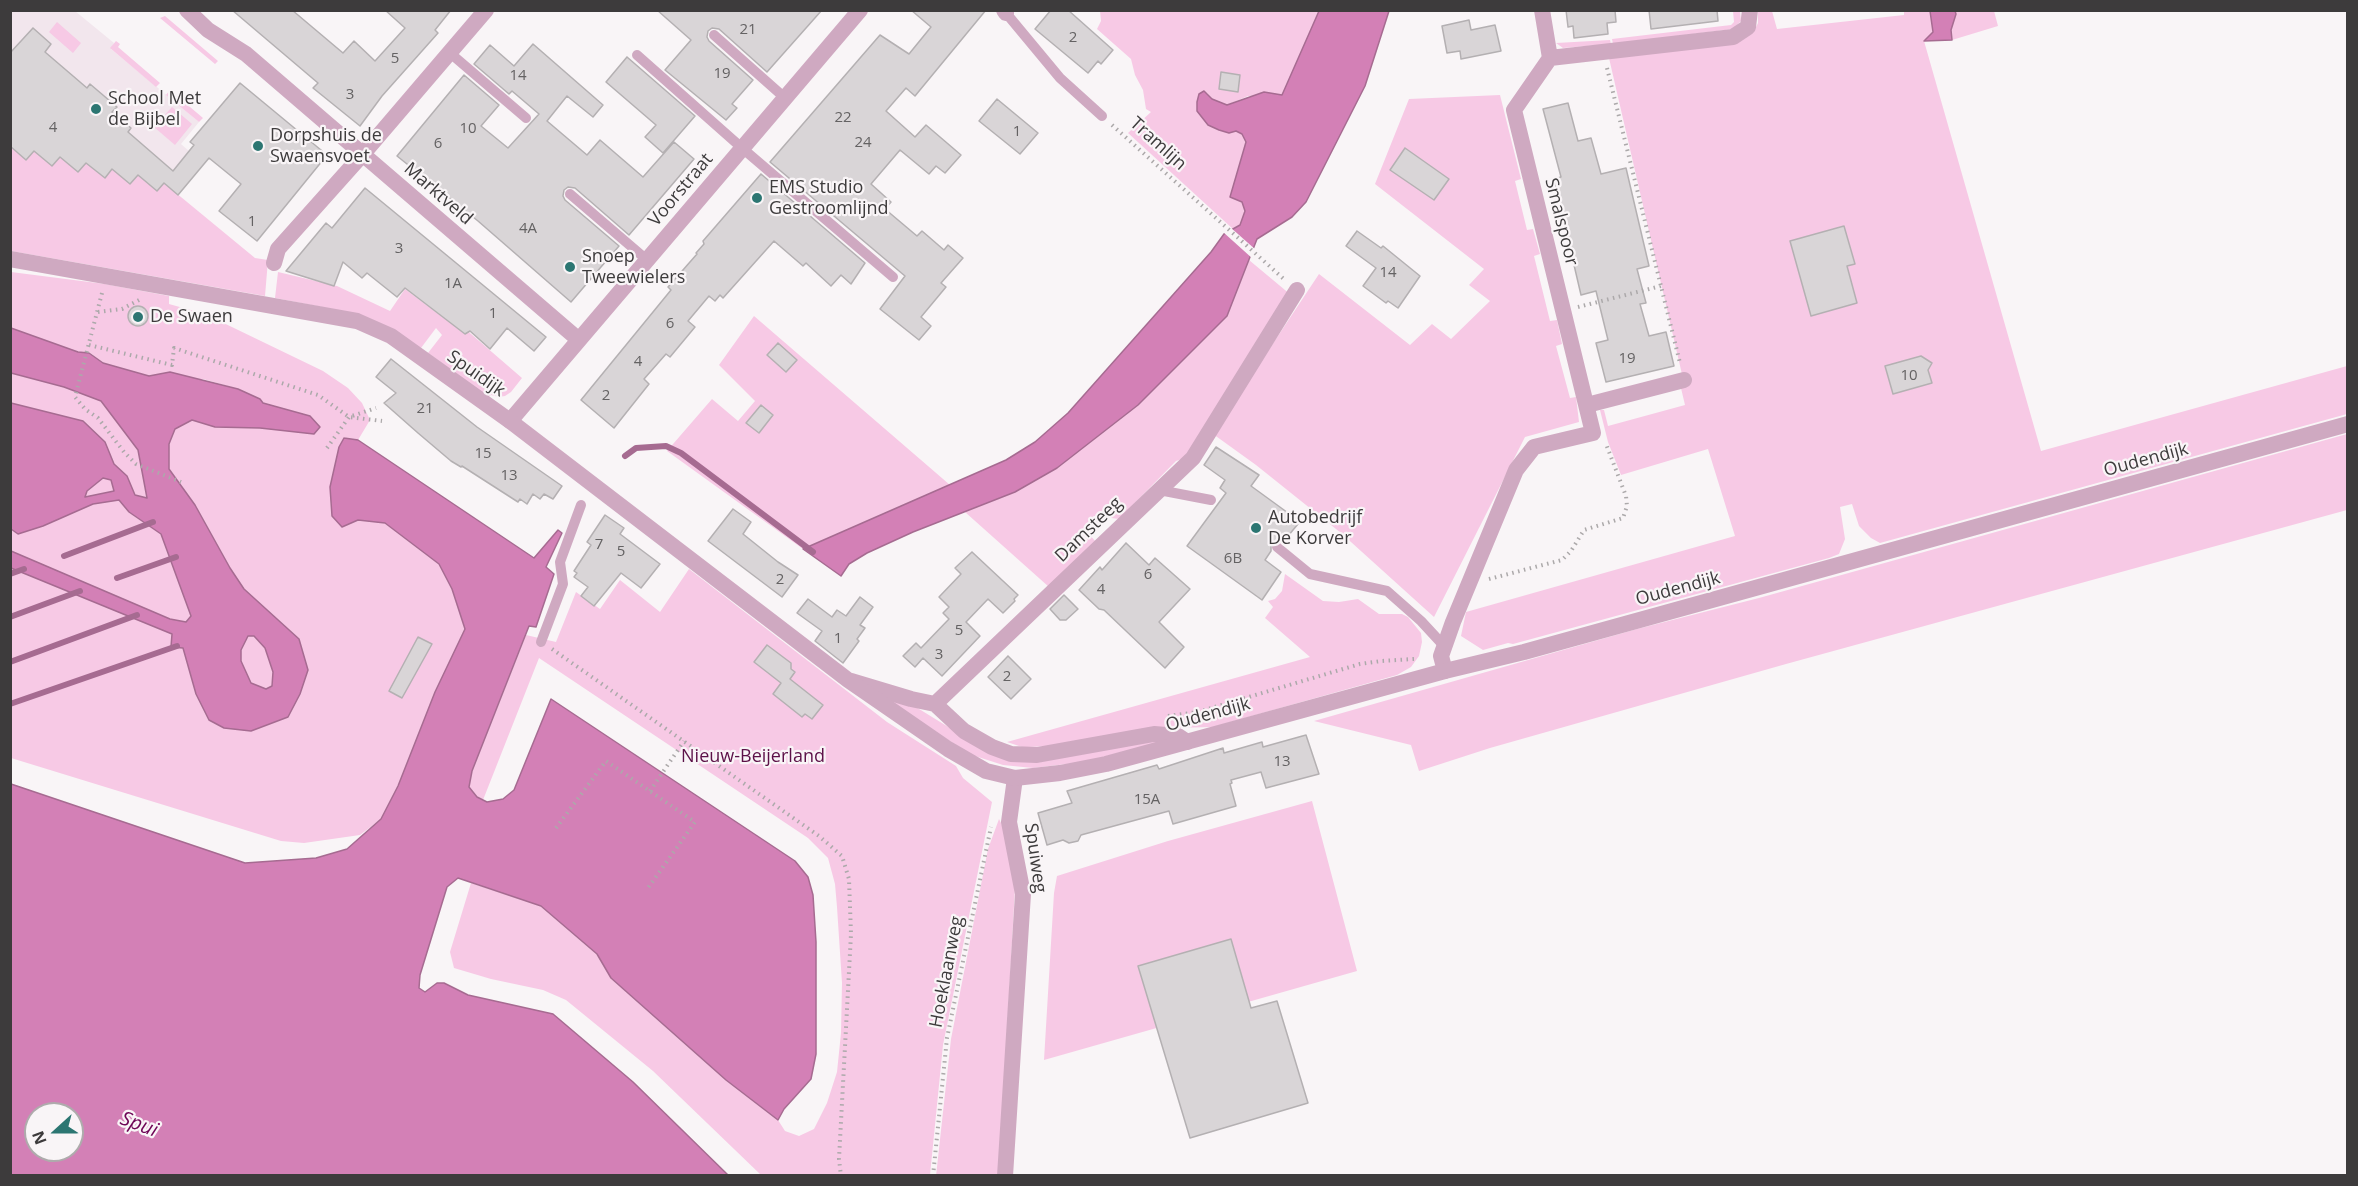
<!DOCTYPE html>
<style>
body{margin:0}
#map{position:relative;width:2358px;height:1186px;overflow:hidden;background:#f9f5f7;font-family:"Open Sans",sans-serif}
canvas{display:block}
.frame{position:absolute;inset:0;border:12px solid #3d3b3c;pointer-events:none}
.north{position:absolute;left:24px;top:1102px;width:60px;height:60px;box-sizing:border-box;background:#f9f5f7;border:2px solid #aeabac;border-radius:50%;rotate:249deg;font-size:16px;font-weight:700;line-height:24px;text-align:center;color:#3d3b3c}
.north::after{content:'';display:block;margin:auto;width:21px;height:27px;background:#2c7672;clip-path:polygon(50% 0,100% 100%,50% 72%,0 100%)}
</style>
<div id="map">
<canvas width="2358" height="1186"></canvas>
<div class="frame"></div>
<div class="north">N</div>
</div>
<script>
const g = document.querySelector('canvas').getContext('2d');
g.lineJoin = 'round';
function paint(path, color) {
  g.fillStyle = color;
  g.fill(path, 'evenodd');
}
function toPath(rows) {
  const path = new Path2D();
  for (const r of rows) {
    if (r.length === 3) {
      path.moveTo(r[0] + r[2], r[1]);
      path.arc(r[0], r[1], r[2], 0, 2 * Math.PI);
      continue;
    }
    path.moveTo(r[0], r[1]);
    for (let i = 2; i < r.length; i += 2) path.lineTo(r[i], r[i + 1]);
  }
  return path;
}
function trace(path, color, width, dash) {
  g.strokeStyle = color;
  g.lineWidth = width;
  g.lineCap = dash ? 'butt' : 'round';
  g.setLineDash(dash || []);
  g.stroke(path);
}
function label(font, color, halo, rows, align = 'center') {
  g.font = font + ' "Open Sans",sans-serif';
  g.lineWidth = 4.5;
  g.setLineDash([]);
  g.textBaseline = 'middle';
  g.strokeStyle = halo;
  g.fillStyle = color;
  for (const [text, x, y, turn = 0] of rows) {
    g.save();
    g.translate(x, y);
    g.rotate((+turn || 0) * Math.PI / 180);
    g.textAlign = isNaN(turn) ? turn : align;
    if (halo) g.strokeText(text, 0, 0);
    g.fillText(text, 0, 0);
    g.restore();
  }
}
paint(toPath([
 [11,11,75,11,114,43,111,49,199,122,181,144,190,152,157,191,78,172,34,151,26,160,11,146]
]), '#f2e6ed');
paint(toPath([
 [1100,11,1319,11,1282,95,1248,96,1227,105,1211,99,1207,93,1208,125,1219,130,1229,132,1236,131,1242,134,1246,142,1242,202,1245,211,1240,225,1233,229,1128,133,1151,112,1146,109,1143,90,1135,75,1131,59,1097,29,1101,21],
 [1733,11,1740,11,1741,21,1733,29,1613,44,1612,39,1731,25,1734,22],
 [1758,11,1772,11,1777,29,1904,15,1904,11,1930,11,1934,32,1924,41,2041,451,2347,366,2347,414,1880,543,1871,538,1859,526,1852,504,1840,507,1845,539,1839,554,1829,558,1513,644,1508,643,1483,650,1461,636,1466,612,1735,536,1708,449,1621,475,1608,442,1600,410,1604,410,1608,426,1685,405,1680,384,1684,383,1609,58,1754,31,1758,23],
 [1955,11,1994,11,1998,26,1952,40,1951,30,1956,14],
 [165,16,218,61,215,64,160,18],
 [57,22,81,43,73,53,49,32],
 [1610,40,1611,44,1563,48,1556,43],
 [116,41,120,44,118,47,160,83,156,87,110,48],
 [170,90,203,118,199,122,166,95],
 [1500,95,1521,179,1515,181,1527,230,1533,229,1540,254,1534,256,1550,321,1557,320,1562,344,1556,346,1570,398,1576,397,1579,422,1525,437,1434,617,1341,533,1256,465,1213,434,1319,274,1410,345,1432,324,1451,339,1490,301,1469,285,1484,269,1375,184,1409,99],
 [172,107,192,124,175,145,154,127],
 [10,146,86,163,105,178,112,169,130,184,138,175,164,183,255,258,268,260,265,296,11,251],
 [1249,260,1291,295,1185,458,1176,461,1119,519,1104,517,1088,533,1096,542,1049,587,965,512,1015,492,1057,468,1138,405,1227,316],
 [11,272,105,284,169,296,169,304,205,314,323,371,348,388,362,403,370,420,358,440,344,438,342,526,358,520,385,523,439,564,452,589,465,629,435,692,398,786,381,819,360,835,304,843,281,841,11,758,11,568,172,634,183,648,196,694,209,719,224,728,251,731,299,639,244,589,230,568,195,505,169,469,169,444,175,429,192,420,215,427,260,428,309,416,263,403,260,399,238,389,203,379,195,380,170,372,149,376,103,363,89,352,78,352,11,328],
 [278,272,337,286,390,311,405,289,445,319,456,321,522,378,511,392,505,396,499,397,491,395,488,397,428,353,442,335,436,328,421,348,348,312,275,298],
 [754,316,950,485,803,549,667,451,712,399,738,421,755,401,719,365],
 [10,373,64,387,101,401,138,450,147,499,135,495,127,476,114,464,105,442,83,421,11,403],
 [2347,434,2347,510,1786,664,1490,748,1419,771,1411,745,1314,721,1637,629,1759,598],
 [104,477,111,480,115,491,85,497,87,491],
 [119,500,129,512,161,534,191,616,186,622,170,619,11,551,10,529,18,534,43,526,93,504],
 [689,569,887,722,956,766,963,778,992,802,943,1045,930,1175,761,1175,653,1071,566,1000,543,990,491,979,454,968,450,952,471,883,541,906,597,954,611,978,726,1080,778,1120,785,1131,799,1136,814,1129,827,1103,837,1072,841,1033,842,983,837,907,835,884,828,858,808,838,539,658,483,800,477,797,469,787,472,771,526,635,556,642,576,592,600,609,620,580,660,612],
 [1285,574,1323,601,1339,602,1358,599,1379,614,1402,614,1408,617,1421,633,1422,642,1419,656,1411,667,1397,675,1213,727,1170,728,1050,749,1022,747,1007,742,1310,657,1265,618,1273,607,1268,601,1275,599,1282,591],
 [248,636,254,636,265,648,273,672,272,687,266,689,251,683,241,661,241,650],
 [870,691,911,704,984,749,1164,741,1084,762,1033,768,1003,765,972,755],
 [1312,801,1357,971,1044,1060,1054,893,1057,876,1168,841],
 [999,819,1005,831,1015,888,999,1175,936,1176,951,1039,988,849]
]), '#f7c9e5');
const water = toPath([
 [1319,11,1389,11,1365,86,1306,202,1292,217,1257,239,1227,316,1138,405,1057,468,1015,492,913,532,867,553,849,564,841,576,803,549,1006,460,1035,442,1068,413,1211,252,1224,234,1240,225,1245,211,1242,202,1230,197,1246,142,1242,134,1236,131,1229,133,1219,130,1208,125,1197,111,1197,102,1199,94,1204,91,1212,99,1227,105,1264,92,1282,95,1319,11],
 [1930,11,1955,11,1956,14,1951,30,1952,40,1924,41,1933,32,1930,11],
 [11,328,78,352,89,353,103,363,149,376,170,372,238,389,260,399,263,403,310,416,320,427,314,434,260,428,215,427,192,420,175,429,169,444,169,469,195,505,230,568,244,589,299,639,308,670,300,694,288,717,251,731,224,728,209,720,196,694,183,648,171,647,172,634,11,568,11,551,170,619,186,622,191,616,161,534,129,512,119,500,93,504,43,526,18,534,11,529,11,403,83,421,105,442,114,464,127,476,135,495,147,498,138,450,101,401,64,387,11,373,11,328],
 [103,478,111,480,114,491,85,497,87,491,103,478],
 [248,636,254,636,265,648,273,672,272,686,266,689,251,683,241,661,241,650,248,636],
 [344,438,358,440,534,558,558,530,562,533,546,567,554,574,536,627,529,626,472,771,469,787,477,797,487,802,503,799,514,790,551,699,795,861,808,877,813,895,816,942,816,1054,811,1079,784,1109,778,1120,726,1080,611,978,597,954,541,906,458,878,447,887,420,975,419,988,425,992,437,983,444,983,468,995,553,1014,633,1082,728,1175,11,1175,11,784,245,863,316,858,347,849,381,819,398,786,435,692,465,629,452,589,439,564,385,523,358,520,342,527,332,516,330,487,339,447,344,438],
 [36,1114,72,1114,72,1150,36,1150,36,1114]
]);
paint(water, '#d380b6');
trace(water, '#a66b91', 1.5);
paint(toPath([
 [1230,227,1256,250,1253,259,1223,232]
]), '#f9f5f7');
trace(toPath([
 [625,456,636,448,666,446,681,453,813,552],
 [64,556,153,522],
 [10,574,24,569],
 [117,578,176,557],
 [10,617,80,591],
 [10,662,137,615],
 [10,704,177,646]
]), '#a66b91', 6);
const building = toPath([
 [232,10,292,10,343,53,354,41,375,61,405,28,385,10,451,10,435,30,438,33,382,96,360,126,313,88,318,83,232,10],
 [657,10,822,10,767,72,719,29,712,28,708,31,707,37,709,41,753,80,732,104,737,108,726,120,665,70,691,40,657,10],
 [911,10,986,10,915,96,906,88,886,111,915,137,926,125,961,155,945,173,936,166,929,174,900,150,871,184,891,202,885,209,917,236,922,231,944,250,948,245,963,258,941,283,946,287,921,317,931,326,919,340,880,309,905,276,770,162,880,35,909,54,931,27,911,10],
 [1051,10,1068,10,1113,50,1101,64,1098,61,1088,73,1035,29,1051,10],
 [1566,10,1615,10,1616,22,1607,23,1608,34,1574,38,1573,26,1568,27,1566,10],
 [1649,10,1717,10,1718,21,1651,29,1649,10],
 [1469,20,1471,30,1495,25,1501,51,1461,59,1460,51,1447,53,1442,26,1469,20],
 [33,28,51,44,45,52,87,88,90,84,117,107,112,112,131,128,128,132,173,171,194,145,190,142,240,83,327,155,257,241,219,211,241,184,209,158,178,195,164,183,157,191,138,175,130,184,112,169,105,178,86,163,78,172,60,157,52,166,34,151,26,160,10,146,10,53,33,28],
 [533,44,603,105,593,117,567,96,547,121,587,155,600,140,643,177,674,142,694,159,629,235,575,188,568,187,564,190,563,196,565,200,619,246,571,302,478,221,397,156,464,75,499,105,481,126,508,148,539,114,512,91,509,94,474,64,490,45,514,66,533,44],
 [627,57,695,116,663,153,645,137,656,125,606,82,627,57],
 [1221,72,1240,75,1238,92,1219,89,1221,72],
 [997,99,1038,133,1020,154,979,121,997,99],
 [1568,103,1578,141,1591,138,1601,174,1626,168,1649,266,1637,269,1646,303,1640,304,1649,336,1666,332,1674,366,1606,382,1596,343,1608,340,1596,291,1581,295,1554,179,1561,177,1543,109,1568,103],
 [1405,148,1449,179,1434,200,1390,170,1405,148],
 [761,174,865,263,851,284,841,275,831,286,806,263,803,266,774,241,723,298,720,295,715,301,709,296,688,321,695,327,670,357,666,354,644,379,649,384,614,428,581,400,671,290,668,287,697,254,696,253,704,244,703,241,761,174],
 [365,188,546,337,534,351,507,328,490,349,470,331,465,334,405,288,397,297,367,273,362,278,343,262,334,286,286,271,326,223,332,228,365,188],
 [1844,226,1855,264,1847,266,1857,303,1811,316,1790,241,1844,226],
 [1357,231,1381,248,1383,246,1420,276,1398,308,1388,301,1386,303,1363,286,1376,268,1346,246,1357,231],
 [138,316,10],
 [778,343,797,360,786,372,767,355,778,343],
 [1921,356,1932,363,1928,370,1932,383,1893,394,1885,366,1921,356],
 [391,359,477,427,562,486,553,499,544,494,540,499,533,494,527,504,520,499,518,502,462,466,461,467,451,461,418,433,384,403,396,393,376,377,391,359],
 [761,405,773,415,759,433,746,423,761,405],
 [1216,447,1259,475,1251,486,1295,518,1293,521,1298,524,1288,536,1284,533,1279,540,1271,543,1271,551,1265,560,1281,572,1262,600,1187,546,1226,493,1220,488,1225,480,1204,465,1216,447],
 [733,509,751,522,743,534,778,562,798,575,782,597,708,541,733,509],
 [605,515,624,528,620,534,660,564,641,588,621,573,594,606,581,596,588,587,574,577,577,573,574,571,591,545,587,542,605,515],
 [1126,543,1149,565,1155,558,1190,589,1159,622,1184,647,1165,668,1104,610,1099,609,1079,590,1100,567,1102,570,1126,543],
 [972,552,1018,595,1014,599,1015,601,1003,613,988,599,966,622,980,636,942,676,923,658,915,667,903,656,916,643,921,648,949,619,943,613,949,607,939,597,961,574,955,568,972,552],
 [1064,595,1078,609,1066,620,1060,620,1050,609,1064,595],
 [860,597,873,607,860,625,865,628,857,639,859,641,843,663,815,641,822,631,797,613,808,599,832,617,837,610,846,616,860,597],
 [418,637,432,644,402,698,389,691,418,637],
 [767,645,791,663,791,669,795,672,790,679,823,705,812,719,805,714,802,717,773,694,781,683,754,662,767,645],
 [1008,656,1031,679,1011,699,988,677,1008,656],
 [1306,735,1319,774,1266,788,1261,772,1231,780,1232,783,1230,784,1236,806,1173,824,1169,811,1081,835,1078,841,1069,843,1063,840,1047,845,1038,813,1072,803,1067,791,1157,765,1159,769,1223,748,1224,753,1262,742,1263,747,1306,735],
 [1231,939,1251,1008,1277,1001,1308,1103,1190,1138,1138,966,1231,939]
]);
paint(building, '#d9d5d7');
trace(building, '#b4b0b2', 1.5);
trace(toPath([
 [1607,68,1680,363],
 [1112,125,1285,280],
 [102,293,75,397,85,409,98,418,124,452,136,464,181,482],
 [1578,307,1661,286],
 [98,312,122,309,139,300],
 [89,345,172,365,174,348,318,395,349,417,382,421],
 [327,448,349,417,376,408],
 [1489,579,1562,560,1571,551,1584,530,1623,518,1627,506,1626,496,1606,444],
 [552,649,819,836,842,856,849,879,851,934,839,1159,841,1176],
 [1168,716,1198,712,1360,664,1381,661,1414,659],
 [650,791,684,741],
 [556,828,606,761,695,822,648,888],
 [933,1176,947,1038,991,827]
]), '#aca9aa', 4, [1.5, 4.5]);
trace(toPath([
 [1006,13,1060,78,1102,116],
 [714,35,785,98],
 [450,53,526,118],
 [637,55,742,148,893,277],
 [570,194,647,260],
 [1159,490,1211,500],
 [1277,547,1310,574,1387,591,1421,621,1445,647],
 [541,642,563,584,560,562,581,505]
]), '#cfa9c1', 10);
trace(toPath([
 [187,10,208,30,246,54,579,340],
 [1004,10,1006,13],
 [1542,10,1550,58,1733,37,1748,27,1750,10],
 [274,263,278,249,362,155,486,10],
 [1587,405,1684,380],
 [510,421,860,10],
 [1445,671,1441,656,1453,622,1516,470,1534,447,1593,433,1514,110,1550,58],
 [851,681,911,699,935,704,1193,458,1297,290],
 [935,704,964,731,992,747,1011,754,1037,755,1154,734,1178,736,1187,742],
 [1005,1176,1023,894,1009,822,1015,778]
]), '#cfa9c1', 16);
trace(toPath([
 [10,259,357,321,391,336,510,421,848,680,948,749,986,771,1015,778,1060,773,1106,764,1445,671,1524,652,2348,424]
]), '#cfa9c1', 16);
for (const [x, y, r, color] of [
 [96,109,6,"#2c7672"],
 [258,146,6,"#2c7672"],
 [757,198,6,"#2c7672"],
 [570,267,6,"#2c7672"],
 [138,317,6,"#2c7672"],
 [1256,528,6,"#2c7672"]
]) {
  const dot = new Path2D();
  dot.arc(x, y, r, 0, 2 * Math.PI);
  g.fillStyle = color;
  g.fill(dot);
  trace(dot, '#f9f5f7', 2);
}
label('15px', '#646263', null, [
 ["21",748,30],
 ["2",1073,38],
 ["5",395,59],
 ["19",722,74],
 ["14",518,76],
 ["3",350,95],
 ["22",843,118],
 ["4",53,128],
 ["10",468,129],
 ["1",1017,132],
 ["24",863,143],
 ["6",438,144],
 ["1",252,222],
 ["4A",528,229],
 ["3",399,249],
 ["14",1388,273],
 ["1A",453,284],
 ["1",493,314],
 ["6",670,324],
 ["19",1627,359],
 ["4",638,362],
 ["10",1909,376],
 ["2",606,396],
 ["21",425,409],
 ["15",483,454],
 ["13",509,476],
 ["7",599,545],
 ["5",621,552],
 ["6B",1233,559],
 ["6",1148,575],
 ["2",780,580],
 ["4",1101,590],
 ["5",959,631],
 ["1",838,639],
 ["3",939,655],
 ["2",1007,677],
 ["13",1282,762],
 ["15A",1147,800]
]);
label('18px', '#3d3b3c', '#f9f5f7', [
 ["School Met",108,99],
 ["de Bijbel",108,120],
 ["Dorpshuis de",270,136],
 ["Swaensvoet",270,157],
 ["EMS Studio",769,188],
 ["Gestroomlijnd",769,209],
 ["Snoep",582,257],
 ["Tweewielers",582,278],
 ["De Swaen",150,317],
 ["Autobedrijf",1268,518],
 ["De Korver",1268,539]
], 'left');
label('18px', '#3d3b3c', '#f9f5f7', [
 ["Tramlijn",1158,144,42],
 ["Voorstraat",681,190,-50],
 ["Marktveld",438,194,41],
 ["Smalspoor",1561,222,76],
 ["Spuidijk",476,374,35],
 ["Oudendijk",2146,460,-15],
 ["Damsteeg",1089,530,-44],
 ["Oudendijk",1678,589,-15],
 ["Oudendijk",1208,715,-15],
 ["Spuiweg",1035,858,82],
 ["Hoeklaanweg",947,972,-79]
]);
label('18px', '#5c1148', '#f9f5f7', [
 ["Nieuw-Beijerland",753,757]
]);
label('italic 20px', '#6e0556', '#f9f5f7', [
 ["Spui",139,1125,21]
]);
</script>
